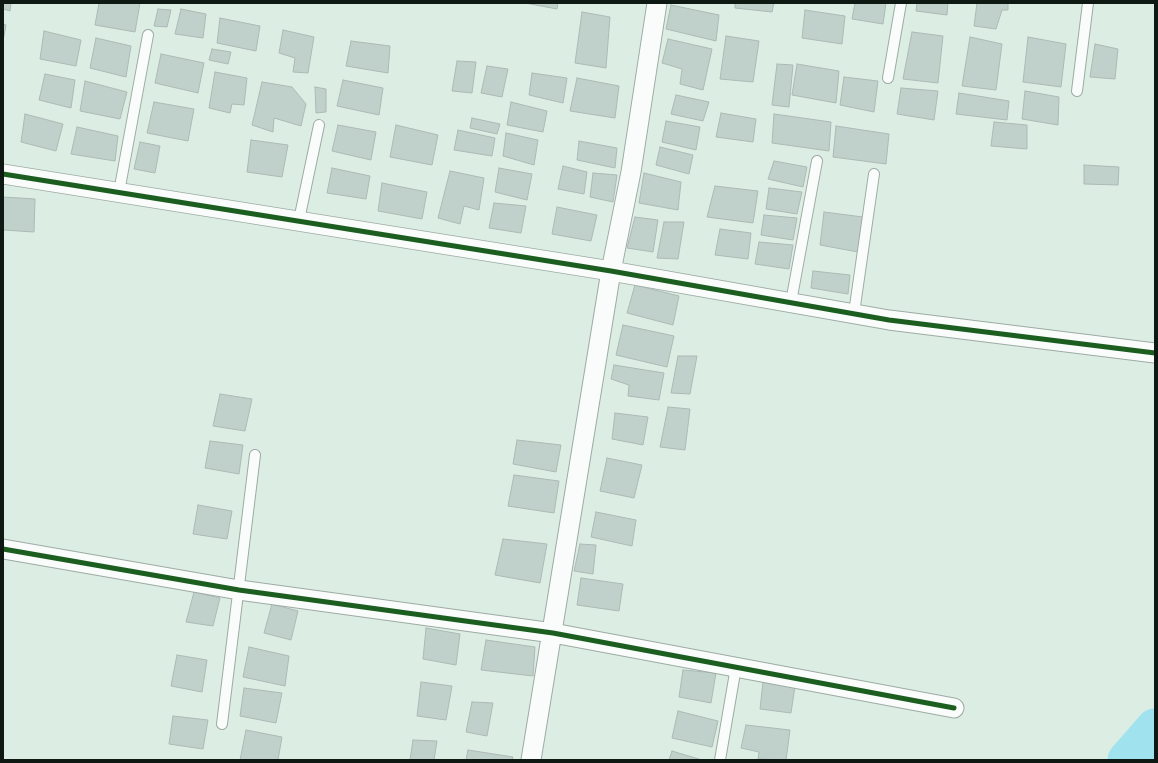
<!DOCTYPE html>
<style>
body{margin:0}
#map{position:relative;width:1158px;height:763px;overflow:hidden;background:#dceee4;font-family:"IBM Plex Sans",sans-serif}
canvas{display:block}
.frame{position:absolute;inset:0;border:4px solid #0e1913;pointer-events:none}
</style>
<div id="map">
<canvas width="1158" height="763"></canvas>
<div class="frame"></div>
</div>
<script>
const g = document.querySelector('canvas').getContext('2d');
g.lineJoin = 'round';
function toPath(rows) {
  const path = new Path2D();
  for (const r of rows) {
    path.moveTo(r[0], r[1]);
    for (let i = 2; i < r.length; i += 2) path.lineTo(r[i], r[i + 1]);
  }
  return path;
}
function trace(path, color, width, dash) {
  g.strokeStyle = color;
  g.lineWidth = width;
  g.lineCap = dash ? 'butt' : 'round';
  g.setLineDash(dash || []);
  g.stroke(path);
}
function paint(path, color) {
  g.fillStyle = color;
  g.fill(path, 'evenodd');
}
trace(toPath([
 [1127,760,1155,728]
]), '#a1e2ef', 39);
const building = toPath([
 [3,3,11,3,10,11,3,9,3,3],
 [99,3,140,3,135,32,95,25,99,3],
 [525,3,558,3,557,9,525,3],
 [735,3,774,3,772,12,735,8,735,3],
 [855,3,886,3,883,24,852,19,855,3],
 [917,3,948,3,947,15,916,11,917,3],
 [977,3,1008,3,1008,10,1002,10,996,29,974,26,977,3],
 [671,5,719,15,716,41,666,29,671,5],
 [158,9,171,10,167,27,154,26,158,9],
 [181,9,206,14,203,38,175,34,181,9],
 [805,10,845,16,842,44,802,38,805,10],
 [582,12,610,17,606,68,575,63,582,12],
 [220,18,260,26,256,51,217,43,220,18],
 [3,24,6,25,3,41,3,24],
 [283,30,314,37,308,73,293,72,295,58,279,53,283,30],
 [44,31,81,40,76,66,40,59,44,31],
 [912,32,943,36,938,83,903,79,912,32],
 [726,36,759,41,753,82,720,79,726,36],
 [970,37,1002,44,996,90,962,86,970,37],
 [1028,37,1066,44,1061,87,1023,82,1028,37],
 [96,38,131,46,126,77,90,68,96,38],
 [668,39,712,49,703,90,680,84,682,69,662,63,668,39],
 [351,41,390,46,388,73,346,66,351,41],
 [1095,44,1118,49,1115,79,1090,77,1095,44],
 [212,49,231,52,228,64,209,60,212,49],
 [161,54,204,63,198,93,155,83,161,54],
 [457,61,476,62,472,93,452,91,457,61],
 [777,64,793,65,789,107,772,105,777,64],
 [797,64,839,71,836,103,792,95,797,64],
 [487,66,508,69,502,97,481,93,487,66],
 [215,72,247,78,244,105,232,104,230,113,209,108,215,72],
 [532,73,567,78,563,103,529,95,532,73],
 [45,74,75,80,71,108,39,100,45,74],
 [844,77,878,81,874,112,840,105,844,77],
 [577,78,619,86,615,118,570,111,577,78],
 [343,80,383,88,379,115,337,106,343,80],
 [85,81,127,92,120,119,80,111,85,81],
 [262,82,292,87,306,104,301,126,274,118,273,132,252,125,262,82],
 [315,87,326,89,326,112,316,113,315,87],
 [901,88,938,91,934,120,897,114,901,88],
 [1025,91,1059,97,1058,125,1022,119,1025,91],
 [959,93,1009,101,1007,120,956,114,959,93],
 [676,95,709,102,703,121,671,114,676,95],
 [154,102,194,109,188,141,147,133,154,102],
 [511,102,547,111,543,132,507,125,511,102],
 [721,113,756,119,753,142,716,137,721,113],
 [25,114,63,124,56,151,21,142,25,114],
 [774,114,831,122,829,151,772,143,774,114],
 [472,118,500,124,497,134,470,128,472,118],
 [666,121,700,127,696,150,662,142,666,121],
 [994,122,1027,125,1027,149,991,146,994,122],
 [338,125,376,132,371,160,332,151,338,125],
 [396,125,438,135,432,165,390,157,396,125],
 [836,126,889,134,886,164,833,157,836,126],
 [77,127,118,136,115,161,71,154,77,127],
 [458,130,495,138,492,156,454,150,458,130],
 [506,133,538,140,534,165,503,156,506,133],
 [251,140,288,145,282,177,247,172,251,140],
 [579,141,617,148,615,168,577,160,579,141],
 [140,142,160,146,155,173,134,169,140,142],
 [660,147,693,155,689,174,656,165,660,147],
 [774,161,807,167,803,187,768,179,774,161],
 [1084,165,1119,167,1118,185,1084,184,1084,165],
 [563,166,587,172,584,194,558,189,563,166],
 [332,168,370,176,366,199,327,193,332,168],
 [499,168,532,174,527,200,495,192,499,168],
 [450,171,484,178,479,210,464,206,460,224,438,218,450,171],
 [593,173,617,175,613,202,590,197,593,173],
 [644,173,681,182,678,210,639,203,644,173],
 [382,183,427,192,422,219,378,211,382,183],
 [715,186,758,191,753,223,707,217,715,186],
 [769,188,802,192,797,214,766,209,769,188],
 [3,197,35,199,34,232,3,230,3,197],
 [494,203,526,206,521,233,489,228,494,203],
 [557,207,597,215,591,241,552,234,557,207],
 [824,212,863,217,858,252,820,245,824,212],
 [764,215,797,218,793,240,761,235,764,215],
 [635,217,658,220,653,252,627,248,635,217],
 [664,222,684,222,678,259,657,258,664,222],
 [720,229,751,233,748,259,715,255,720,229],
 [759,242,793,245,789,269,755,264,759,242],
 [813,271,850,275,848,294,811,288,813,271],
 [635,285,679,296,673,325,627,313,635,285],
 [623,325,674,336,667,367,616,355,623,325],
 [678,356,697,356,690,394,671,393,678,356],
 [614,365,664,373,659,400,628,396,629,385,611,379,614,365],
 [220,394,252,399,245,431,213,426,220,394],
 [668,407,690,409,685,450,660,447,668,407],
 [615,413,648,417,643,445,612,439,615,413],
 [517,440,561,445,556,472,513,464,517,440],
 [210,441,243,445,239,474,205,468,210,441],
 [607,458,642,465,634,498,600,491,607,458],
 [514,475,559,481,554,513,508,506,514,475],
 [198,505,232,511,227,539,193,534,198,505],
 [596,512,636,520,632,546,591,537,596,512],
 [503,539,547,544,540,583,495,575,503,539],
 [580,544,596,545,593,574,574,571,580,544],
 [581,578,623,584,619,611,577,605,581,578],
 [194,592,220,598,213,626,186,622,194,592],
 [272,604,298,611,291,640,264,633,272,604],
 [426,628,460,634,456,665,423,659,426,628],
 [486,640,535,647,533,676,481,670,486,640],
 [249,647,289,656,285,686,243,677,249,647],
 [177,655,207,660,202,692,171,686,177,655],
 [683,670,716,673,711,703,679,697,683,670],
 [421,682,452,686,446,720,417,716,421,682],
 [763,682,795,686,791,713,760,709,763,682],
 [244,688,282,693,276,723,240,716,244,688],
 [472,702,493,703,487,736,466,732,472,702],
 [678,711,718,721,712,747,672,738,678,711],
 [173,716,208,720,203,749,169,744,173,716],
 [746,725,790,730,786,760,758,759,759,752,741,748,746,725],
 [246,730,282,737,278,760,240,760,246,730],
 [413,740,437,741,434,760,410,760,413,740],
 [468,750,513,757,512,760,466,760,468,750],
 [672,751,702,760,669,760,672,751]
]);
paint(building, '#c0d0cb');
trace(building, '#acbab5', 1);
const service = toPath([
 [888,78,901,3],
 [1077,91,1088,3],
 [119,192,148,35],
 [299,220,319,125],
 [791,302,817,161],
 [854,313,874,174],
 [222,724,255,455],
 [720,760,736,667]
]);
const minor = toPath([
 [3,174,611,271,889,320,1155,353],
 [3,549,239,590,553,633,954,708],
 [531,760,611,271,631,172,657,3]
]);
trace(service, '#9daba4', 12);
trace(minor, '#9daba4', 21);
trace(service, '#fafcfb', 10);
trace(minor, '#fafcfb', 19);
trace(toPath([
 [3,174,611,271,889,320,1155,353],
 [3,549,239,590,553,633,954,708]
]), '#1b5e20', 5);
</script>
